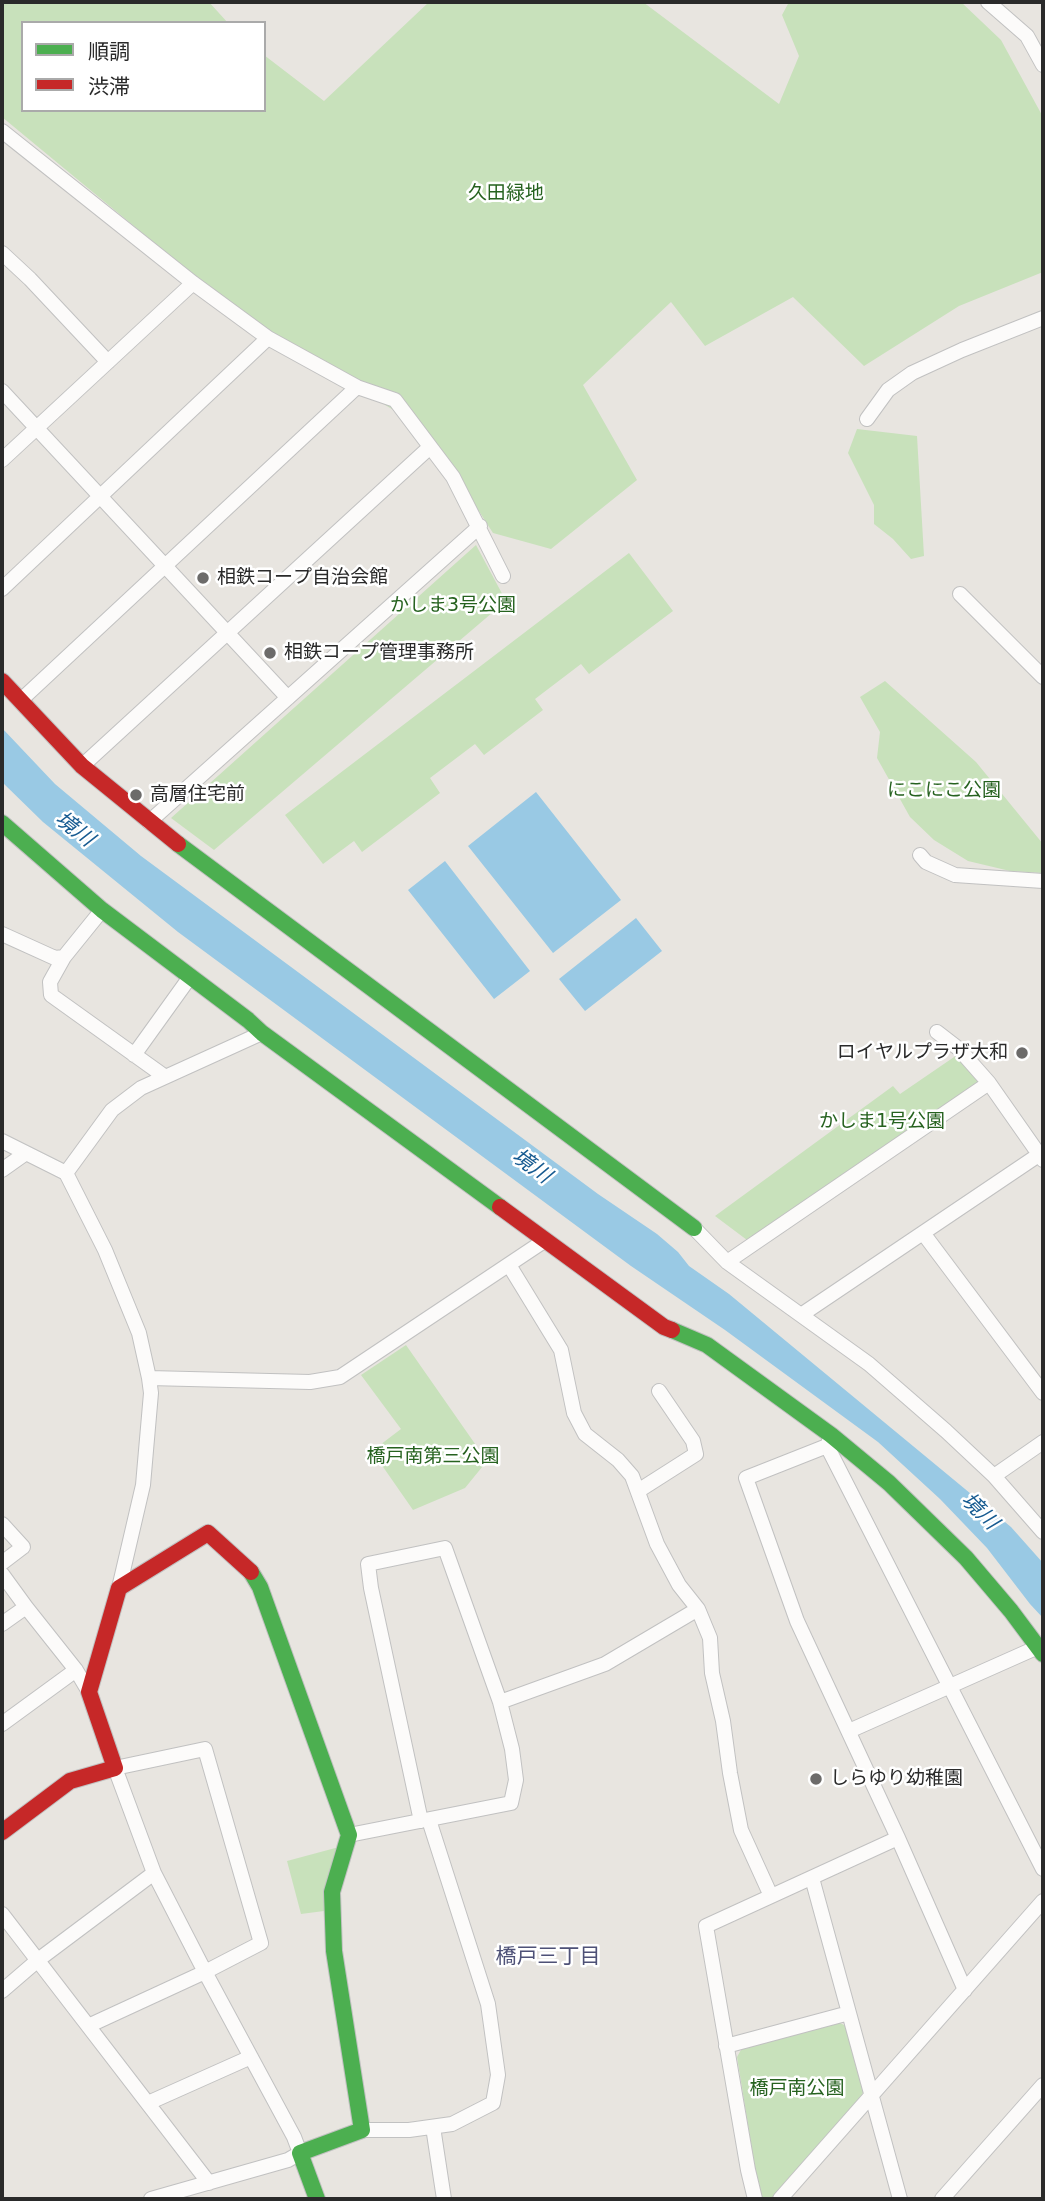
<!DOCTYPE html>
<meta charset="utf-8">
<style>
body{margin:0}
#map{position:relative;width:1045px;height:2201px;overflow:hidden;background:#e8e5e0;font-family:"DejaVu Sans","Noto Sans JP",sans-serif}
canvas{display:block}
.frame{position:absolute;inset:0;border:4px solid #2a2a2a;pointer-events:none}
.legend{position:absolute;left:21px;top:21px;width:245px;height:91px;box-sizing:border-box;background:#fff;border:2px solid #aaa;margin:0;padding:9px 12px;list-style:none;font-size:21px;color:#2a2a2a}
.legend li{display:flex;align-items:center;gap:14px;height:35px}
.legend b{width:35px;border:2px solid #aaa}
</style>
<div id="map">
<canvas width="1045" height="2201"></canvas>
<div class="frame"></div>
<ul class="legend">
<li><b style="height:9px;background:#4caf50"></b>順調</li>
<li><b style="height:9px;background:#c62828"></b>渋滞</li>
</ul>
</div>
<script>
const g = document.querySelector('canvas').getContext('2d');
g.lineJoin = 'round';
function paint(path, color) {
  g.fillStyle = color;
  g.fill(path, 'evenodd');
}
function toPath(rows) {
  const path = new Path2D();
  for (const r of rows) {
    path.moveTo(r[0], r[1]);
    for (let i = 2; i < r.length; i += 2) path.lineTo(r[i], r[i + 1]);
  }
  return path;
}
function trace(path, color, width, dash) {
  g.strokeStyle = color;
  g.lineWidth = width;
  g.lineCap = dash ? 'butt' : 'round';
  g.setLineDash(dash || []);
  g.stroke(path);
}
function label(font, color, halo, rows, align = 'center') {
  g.font = font + ' "DejaVu Sans","Noto Sans JP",sans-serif';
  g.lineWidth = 5;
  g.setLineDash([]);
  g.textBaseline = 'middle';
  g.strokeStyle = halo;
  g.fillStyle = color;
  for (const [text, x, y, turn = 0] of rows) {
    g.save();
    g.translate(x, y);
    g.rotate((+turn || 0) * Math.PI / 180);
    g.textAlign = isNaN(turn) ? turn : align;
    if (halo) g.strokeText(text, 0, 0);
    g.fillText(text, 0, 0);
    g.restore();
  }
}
paint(toPath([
 [2,2,209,2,228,23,23,23,23,110,264,110,264,55,324,101,429,2,643,2,779,104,799,56,782,15,789,2,961,2,1001,40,1043,117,1043,272,959,306,864,366,793,297,705,346,671,302,583,385,637,480,551,549,493,533,446,460,402,415,280,343,181,265,2,117],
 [857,429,917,436,924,556,911,559,893,539,874,524,874,505,848,453],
 [476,545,506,601,214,850,171,818],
 [629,553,673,611,589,674,581,664,535,699,543,710,484,755,475,744,430,778,440,793,362,852,354,841,323,864,285,815],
 [885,681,976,762,1043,844,1043,873,1010,871,968,861,934,840,910,817,877,758,880,732,860,697],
 [957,1055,980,1081,747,1240,715,1216,893,1086,900,1094],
 [406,1345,487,1461,465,1488,413,1510,372,1451,401,1429,361,1375],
 [339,1847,324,1911,301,1914,287,1861],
 [838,2022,848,2027,865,2087,859,2103,773,2199,760,2199,737,2057,742,2048]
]), '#c8e1bb');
paint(toPath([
 [2,728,55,784,141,856,598,1194,657,1234,678,1252,689,1266,729,1294,1011,1527,1043,1563,1043,1618,1030,1604,987,1548,940,1499,878,1442,725,1330,631,1266,178,932,43,822,2,782],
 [536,792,621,900,553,953,468,846],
 [445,861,530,971,494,999,408,890],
 [636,918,662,951,585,1011,559,979]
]), '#99c9e4');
const street = toPath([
 [988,2,1027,36,1043,65],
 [2,131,193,283,268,338,357,387,395,400,453,477,503,576],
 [2,253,30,279,108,362],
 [2,391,288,698],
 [867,419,888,390,912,373,962,350,1043,318],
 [2,460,193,283],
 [2,589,268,338],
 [960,594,1043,677],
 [21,700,357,387],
 [82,766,430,447],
 [149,822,480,526],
 [920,855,926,862,955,875,1043,881],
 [2,934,55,958,64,957,102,910],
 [64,957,50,982,51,995,164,1076],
 [937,1032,959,1049,989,1083,1043,1160],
 [134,1055,190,977],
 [2,1141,66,1173],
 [2,1170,26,1153],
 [694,1228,727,1262,869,1364,946,1431,994,1476,1043,1532],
 [923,1233,1043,1393],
 [727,1262,989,1083],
 [509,1265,561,1350,574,1413,585,1434,618,1460,632,1476,657,1544,679,1585,698,1609,710,1638,712,1673,723,1721,730,1773,741,1830,771,1896],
 [801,1315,1040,1154],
 [149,1378,310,1382,340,1377,544,1241],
 [830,1439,827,1446,1043,1869],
 [827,1446,746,1478,797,1621,898,1838,965,1990],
 [994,1476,1043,1442],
 [638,1491,696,1454,693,1441,659,1391],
 [2,1524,23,1547,2,1563],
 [2,1574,26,1607],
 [119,1588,143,1485,151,1393,149,1378,139,1333,105,1250,66,1173,112,1110,141,1088,262,1033],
 [2,1624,26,1607,76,1670],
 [2,1724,76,1670,89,1692],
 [849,1731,1038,1647],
 [421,1821,371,1588,368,1564,445,1548,500,1702,605,1664,698,1609],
 [349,1835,511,1803,516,1780,512,1749,500,1702],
 [812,1878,900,2199],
 [2,1914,209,2183],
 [2,1991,38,1960,154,1873],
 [88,2026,205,1972,261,1943,205,1749,115,1768,154,1873,205,1972,294,2137,300,2153,288,2160,151,2199],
 [726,2046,849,2013],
 [148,2103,251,2057],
 [433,2127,444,2199],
 [362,2130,409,2130,452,2124,493,2103,498,2075,488,2004,429,1820],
 [755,2199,748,2170,706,1926,898,1838],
 [780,2199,1043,1901],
 [942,2199,1043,2085]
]);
const fast = toPath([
 [2,823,102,910,248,1020,262,1033,500,1207],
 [178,844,694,1228],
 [672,1330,707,1345,831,1435,889,1483,966,1558,1011,1611,1043,1654],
 [251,1572,260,1587,349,1835,332,1892,334,1951,362,2130,300,2153,317,2199]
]);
const jam = toPath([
 [2,681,82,766,178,844],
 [500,1207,664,1327,672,1330],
 [2,1832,70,1781,115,1768,89,1692,119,1588,208,1533,251,1572]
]);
trace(street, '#c1c1c1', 16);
trace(fast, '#c1c1c1', 18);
trace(jam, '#c1c1c1', 18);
trace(street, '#fcfbfa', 14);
trace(fast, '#4caf50', 16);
trace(jam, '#c62828', 16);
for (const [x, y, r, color] of [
 [203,578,7,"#6c6b6a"],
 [270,653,7,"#6c6b6a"],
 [136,795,7,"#6c6b6a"],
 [1022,1053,7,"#6c6b6a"],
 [816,1779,7,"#6c6b6a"]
]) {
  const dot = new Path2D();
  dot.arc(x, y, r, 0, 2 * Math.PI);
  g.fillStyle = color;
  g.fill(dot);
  trace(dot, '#fff', 2.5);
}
label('19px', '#26621f', '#fff', [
 ["久田緑地",506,194],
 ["かしま3号公園",453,606],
 ["にこにこ公園",944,791],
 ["かしま1号公園",882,1122],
 ["橋戸南第三公園",433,1457],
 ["橋戸南公園",797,2089]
]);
label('19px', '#2a2a2a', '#fff', [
 ["相鉄コープ自治会館",217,578],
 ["相鉄コープ管理事務所",284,653],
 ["高層住宅前",150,795],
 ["ロイヤルプラザ大和",1008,1053,"right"],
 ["しらゆり幼稚園",830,1779]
], 'left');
label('italic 21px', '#175b91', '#fff', [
 ["境川",74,830,38],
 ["境川",531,1167,36],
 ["境川",979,1512,45]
]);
label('21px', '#4e5177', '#fff', [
 ["橋戸三丁目",548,1958]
]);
</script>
